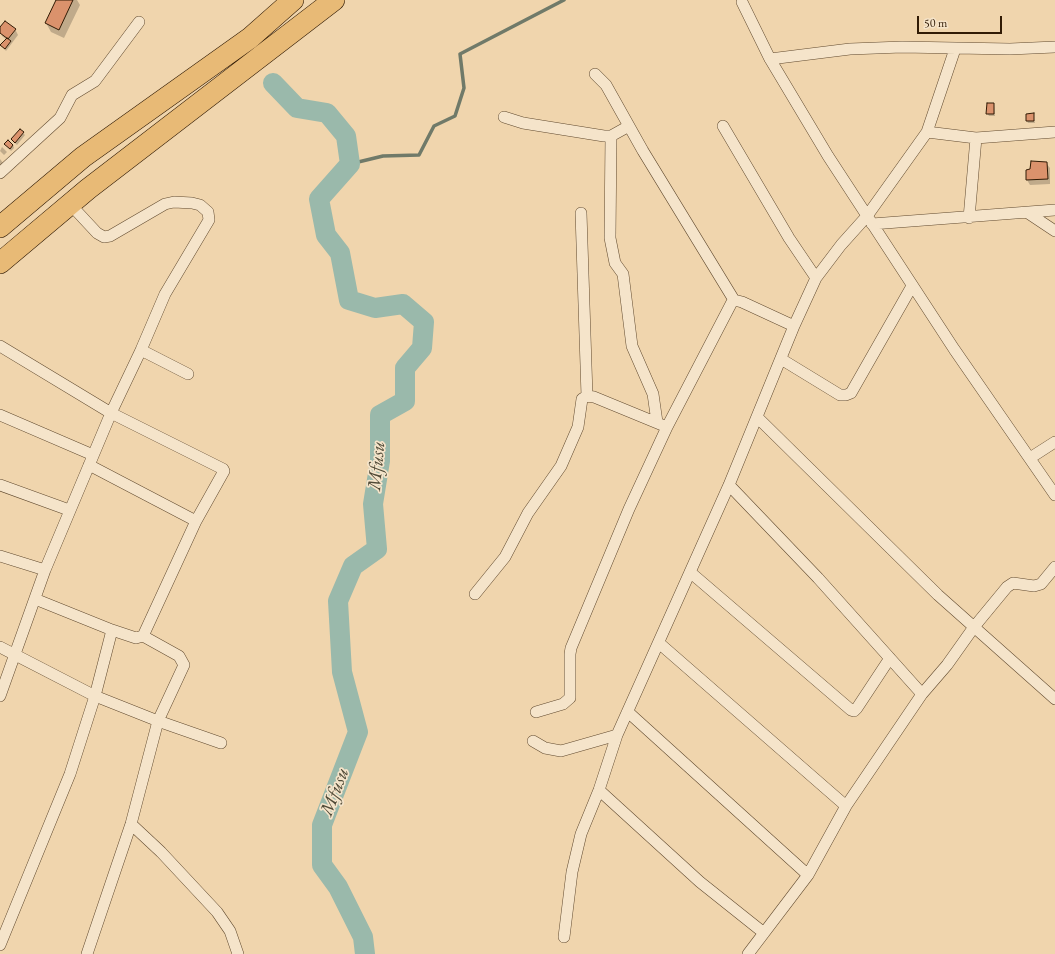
<!DOCTYPE html>
<style>
body{margin:0}
#map{position:relative;width:1055px;height:954px;overflow:hidden;background:#f0d5ad;font-family:"EB Garamond",serif}
canvas{display:block}
.scale{position:absolute;left:917px;top:16px;width:85px;height:18px;box-sizing:border-box;border:2px solid #311b05;border-top:0;padding-left:5px;font-size:12px;line-height:14px;white-space:nowrap;color:#311b05;-webkit-text-stroke:3px #f5e4ca;paint-order:stroke}
</style>
<div id="map">
<canvas width="1055" height="954"></canvas>
<div class="scale">50 m</div>
</div>
<script>
const g = document.querySelector('canvas').getContext('2d');
g.lineJoin = 'round';
function paint(path, color) {
  g.fillStyle = color;
  g.fill(path, 'evenodd');
}
function toPath(rows) {
  const path = new Path2D();
  for (const r of rows) {
    path.moveTo(r[0], r[1]);
    for (let i = 2; i < r.length; i += 2) path.lineTo(r[i], r[i + 1]);
  }
  return path;
}
function trace(path, color, width, dash) {
  g.strokeStyle = color;
  g.lineWidth = width;
  g.lineCap = dash ? 'butt' : 'round';
  g.setLineDash(dash || []);
  g.stroke(path);
}
function label(font, color, halo, rows, align = 'center') {
  g.font = font + ' "EB Garamond",serif';
  g.lineWidth = 3.5;
  g.setLineDash([]);
  g.textBaseline = 'middle';
  g.strokeStyle = halo;
  g.fillStyle = color;
  for (const [text, x, y, turn = 0] of rows) {
    g.save();
    g.translate(x, y);
    g.rotate((+turn || 0) * Math.PI / 180);
    g.textAlign = isNaN(turn) ? turn : align;
    if (halo) g.strokeText(text, 0, 0);
    g.fillText(text, 0, 0);
    g.restore();
  }
}
paint(toPath([
 [57,0,77,0,80,5,64,38,51,32,46,23],
 [0,29,15,29,18,35,6,51,2,46,7,40,2,36],
 [994,104,995,116,989,116,987,113],
 [1033,114,1035,123,1028,123,1027,121],
 [23,133,25,135,17,145,12,140],
 [5,144,13,145,14,148,11,151],
 [2,147,7,152,4,155,0,151],
 [0,159,3,163,0,167],
 [1046,163,1050,168,1050,184,1030,185,1027,180]
]), '#0003');
trace(toPath([
 [350,164,383,156,419,155,434,126,455,116,464,88,460,54,564,0]
]), '#707a69', 3.5);
trace(toPath([
 [273,83,297,108,327,113,346,136,350,164,319,199,326,235,340,253,349,300,375,308,403,304,424,322,422,348,405,368,405,401,380,415,380,461,373,504,377,549,353,566,338,601,342,672,358,732,322,825,322,865,338,887,363,937,365,954]
]), '#9ab9ab', 20);
const building = toPath([
 [56,0,73,0,59,30,45,23,56,0],
 [5,21,16,29,8,39,0,33,0,27,5,21],
 [7,38,11,41,5,49,0,45,7,38],
 [987,103,994,103,994,114,986,114,987,103],
 [1034,113,1034,121,1026,121,1026,114,1034,113],
 [20,129,24,132,15,143,11,139,20,129],
 [8,140,13,145,10,149,4,144,8,140],
 [1031,161,1047,162,1048,179,1026,180,1026,170,1030,169,1031,161]
]);
paint(building, '#db926c');
trace(building, '#311b05', 1);
const street = toPath([
 [742,2,770,59,828,156,954,349,1055,495],
 [770,59,850,49,902,47,1010,49,1055,47],
 [595,74,606,85,643,151,734,300],
 [504,117,523,123,604,136,611,136,629,126],
 [723,126,789,238,816,278],
 [927,132,976,138,1055,132],
 [611,136,610,238,615,263,623,274,632,346,653,394,657,422],
 [0,173,60,118,72,95,95,81,139,22],
 [581,213,587,396],
 [1028,213,1055,231],
 [969,218,976,138],
 [872,224,1055,210],
 [0,346,111,413,223,469,224,471,196,521,143,636,136,638,112,630,95,696,70,774,0,945],
 [141,350,188,374],
 [781,359,840,395,846,395,851,393,912,286],
 [0,415,93,455],
 [757,417,938,595,1055,699],
 [1030,458,1055,442],
 [89,465,196,521],
 [0,485,69,510],
 [729,485,818,578,922,694],
 [0,556,45,570],
 [690,572,851,710,854,711,857,708,890,658],
 [475,594,505,557,528,513,561,466,578,427,582,399,587,396,594,397,667,427],
 [35,599,112,630],
 [659,643,846,806],
 [0,647,95,696,158,721,221,743],
 [0,696,45,570,111,413,141,350,165,294,209,220,208,212,200,205,192,203,174,202,165,204,110,236,104,237,97,233,70,204],
 [536,712,563,704,570,698,570,654,571,648,629,509,667,427,732,302,734,300,742,302,794,326],
 [628,712,808,875],
 [533,741,545,748,561,751,617,735],
 [599,790,700,882,764,933],
 [131,824,161,852,217,912,230,931,238,954],
 [564,937,572,872,581,834,599,790,617,735,729,485,794,326,816,278,841,245,867,216,927,132,955,49],
 [87,954,131,824,158,721,184,665,179,656,143,636],
 [748,954,808,875,846,806,922,694,947,665,974,627,1007,587,1013,583,1034,586,1041,584,1055,567]
]);
const highway = toPath([
 [0,227,83,157,250,38,293,0],
 [0,263,88,189,334,0]
]);
trace(street, '#614a2f', 12);
trace(highway, '#311b05', 22);
trace(street, '#f5e4ca', 11);
trace(highway, '#e8ba76', 21);
label('italic 19px', '#504a37', '#f5e4ca', [
 ["Mfusu",377,466,-85],
 ["Mfusu",335,792,-69]
]);
</script>
